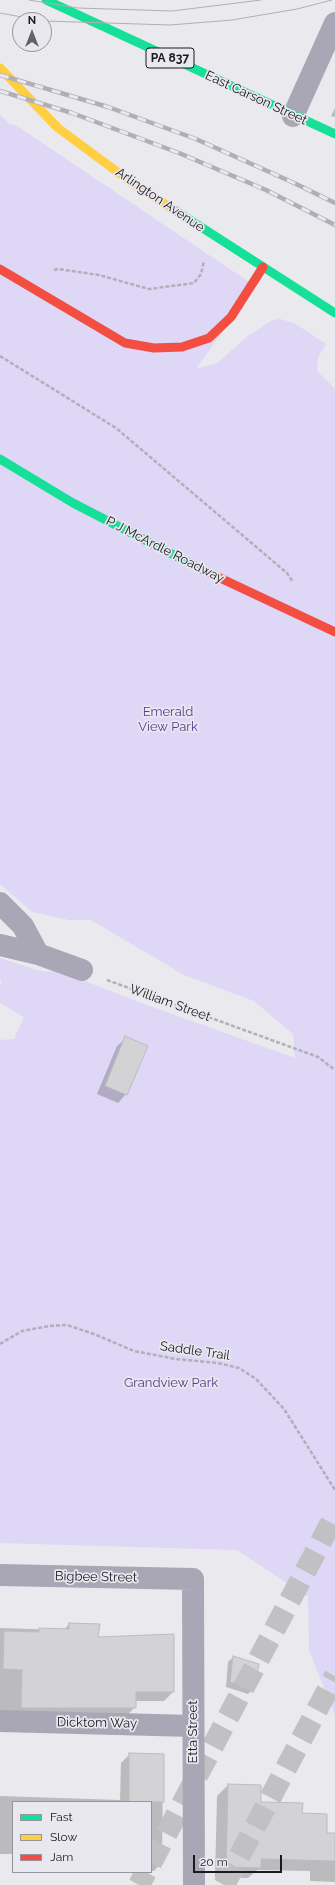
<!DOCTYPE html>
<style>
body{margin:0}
#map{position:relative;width:335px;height:1885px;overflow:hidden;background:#eae9ed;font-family:Raleway,sans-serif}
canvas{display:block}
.legend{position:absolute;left:12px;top:1801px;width:140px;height:72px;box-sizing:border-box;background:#e9e7ef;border:1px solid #97959b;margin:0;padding:5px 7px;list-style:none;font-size:12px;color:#1b1a1d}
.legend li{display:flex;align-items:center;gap:8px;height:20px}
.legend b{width:20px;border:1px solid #97959b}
.north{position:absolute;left:12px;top:12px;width:40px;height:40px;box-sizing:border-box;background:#e9e7ef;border:1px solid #97959b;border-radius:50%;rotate:0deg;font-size:11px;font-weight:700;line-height:16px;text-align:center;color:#1b1a1d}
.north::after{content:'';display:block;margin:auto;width:14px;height:18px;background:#636266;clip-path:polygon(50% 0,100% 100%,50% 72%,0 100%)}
.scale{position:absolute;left:193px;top:1855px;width:89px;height:18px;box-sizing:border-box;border:2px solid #1b1a1d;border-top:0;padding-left:5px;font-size:12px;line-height:14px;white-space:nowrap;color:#1b1a1d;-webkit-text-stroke:3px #e9e7ef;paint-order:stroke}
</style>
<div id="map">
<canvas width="335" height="1885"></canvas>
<ul class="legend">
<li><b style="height:5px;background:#16e098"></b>Fast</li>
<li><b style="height:5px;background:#ffcf43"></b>Slow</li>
<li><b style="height:5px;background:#f24e42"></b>Jam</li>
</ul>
<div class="north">N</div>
<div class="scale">20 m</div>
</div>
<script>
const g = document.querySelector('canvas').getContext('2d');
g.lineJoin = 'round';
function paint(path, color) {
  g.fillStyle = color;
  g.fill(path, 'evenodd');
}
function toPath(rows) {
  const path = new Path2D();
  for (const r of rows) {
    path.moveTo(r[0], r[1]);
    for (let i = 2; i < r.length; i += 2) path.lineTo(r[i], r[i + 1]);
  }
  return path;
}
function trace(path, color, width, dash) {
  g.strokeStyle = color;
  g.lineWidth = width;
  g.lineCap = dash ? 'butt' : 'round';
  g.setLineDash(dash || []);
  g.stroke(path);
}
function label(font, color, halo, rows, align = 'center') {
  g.font = font + ' Raleway,sans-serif';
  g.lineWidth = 3.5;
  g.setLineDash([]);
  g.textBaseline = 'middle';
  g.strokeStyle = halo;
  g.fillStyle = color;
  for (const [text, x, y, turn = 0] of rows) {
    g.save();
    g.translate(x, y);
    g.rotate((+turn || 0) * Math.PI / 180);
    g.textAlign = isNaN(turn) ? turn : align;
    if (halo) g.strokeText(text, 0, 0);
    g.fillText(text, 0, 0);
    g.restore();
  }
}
paint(toPath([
 [0,115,10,124,17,126,255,286,196,369,217,363,248,336,273,320,280,319,294,323,326,344,318,357,317,371,335,389,335,1715,309,1650,308,1597,237,1550,0,1543,0,1040,14,1039,24,1017,0,1003,0,985,2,980,0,980,0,958,40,971,62,972,136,1001,295,1058,293,1034,254,1001,184,975,91,920,69,920,32,912,0,884]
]), '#ded7f6');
paint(toPath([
 [335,108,335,117,331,116],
 [126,1038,126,1094,118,1103,97,1094,117,1046],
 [69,1624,97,1638,173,1692,164,1701,135,1701,134,1708,126,1717,0,1717,0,1628,64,1630],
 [233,1657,253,1689,248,1694,226,1687,228,1662],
 [130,1754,163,1755,162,1862,154,1871,151,1871,151,1802,13,1802,13,1854,0,1854,0,1796,120,1800,121,1763],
 [228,1785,260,1803,301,1814,326,1834,335,1834,335,1882,310,1881,310,1871,257,1870,248,1878,215,1877,217,1796]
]), '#0003');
const building = toPath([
 [125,1036,148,1046,127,1095,105,1086,125,1036],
 [69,1623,100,1624,98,1637,174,1634,174,1692,136,1692,136,1708,21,1708,22,1670,3,1669,4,1631,39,1632,39,1628,69,1629,69,1623],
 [233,1656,259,1664,254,1689,230,1682,233,1656],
 [129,1753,164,1754,164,1802,129,1802,129,1753],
 [228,1784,261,1785,261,1802,303,1803,302,1813,327,1814,327,1833,335,1833,335,1861,261,1859,261,1868,226,1867,228,1784]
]);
paint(building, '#d3d2d5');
trace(building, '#bcbcbf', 1);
trace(toPath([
 [151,1863,335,1515],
 [139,1885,146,1872],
 [224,1885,335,1676]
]), '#c1c0c3', 22, [22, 11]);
trace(toPath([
 [54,270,58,269,99,275,149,289,194,283,201,274,204,261],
 [0,356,116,428,287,573,293,582],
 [107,980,318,1057,335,1070],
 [0,1344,22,1331,49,1326,67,1325,94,1334,134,1351,176,1359,218,1363,239,1368,256,1379,284,1409,335,1490]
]), '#b2afb8', 2.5, [4, 2]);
trace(toPath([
 [293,116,335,23],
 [0,903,23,926,38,954],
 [0,945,38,954,82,970],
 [0,1575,193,1579,194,1885],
 [0,1721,193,1726]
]), '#a9a7b5', 22);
trace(toPath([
 [46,0,335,134],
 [173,209,335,313],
 [0,459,73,503,203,570]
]), '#16e098', 9);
trace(toPath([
 [0,68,58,128,131,182,173,209]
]), '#ffcf43', 9);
trace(toPath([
 [0,269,125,343,154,348,182,347,209,338,231,317,263,267],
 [203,570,335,632]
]), '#f24e42', 9);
trace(toPath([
 [29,0,78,8,172,11,261,0],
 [0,13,38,20],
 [44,21,170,25,232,20,297,9,332,0]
]), '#b0aeb6', 1);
const rail = toPath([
 [0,75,108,107,196,139,294,183,335,203],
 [0,91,72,113,179,153,266,190,335,225]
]);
trace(rail, '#b0aeb6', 4.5);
trace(rail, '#e9e7ef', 3, [9]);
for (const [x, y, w] of [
 [170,58,48]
]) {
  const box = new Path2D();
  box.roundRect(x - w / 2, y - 10, w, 20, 3);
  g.fillStyle = '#e9e7ef';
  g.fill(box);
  trace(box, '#1b1a1d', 1);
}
label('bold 12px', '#1b1a1d', null, [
 ["PA 837",170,58]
]);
label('13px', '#1b1a1d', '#e9e7ef', [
 ["East Carson Street",256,98,25],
 ["Arlington Avenue",160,200,34],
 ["P J McArdle Roadway",165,550,27],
 ["William Street",170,1003,20],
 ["Saddle Trail",195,1351,8],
 ["Bigbee Street",96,1577,1],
 ["Dicktom Way",97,1723,1],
 ["Etta Street",193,1732,-90]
]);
label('13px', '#573d8e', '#e9e7ef', [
 ["Emerald",168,712],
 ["View Park",168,727],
 ["Grandview Park",171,1383]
]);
</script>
